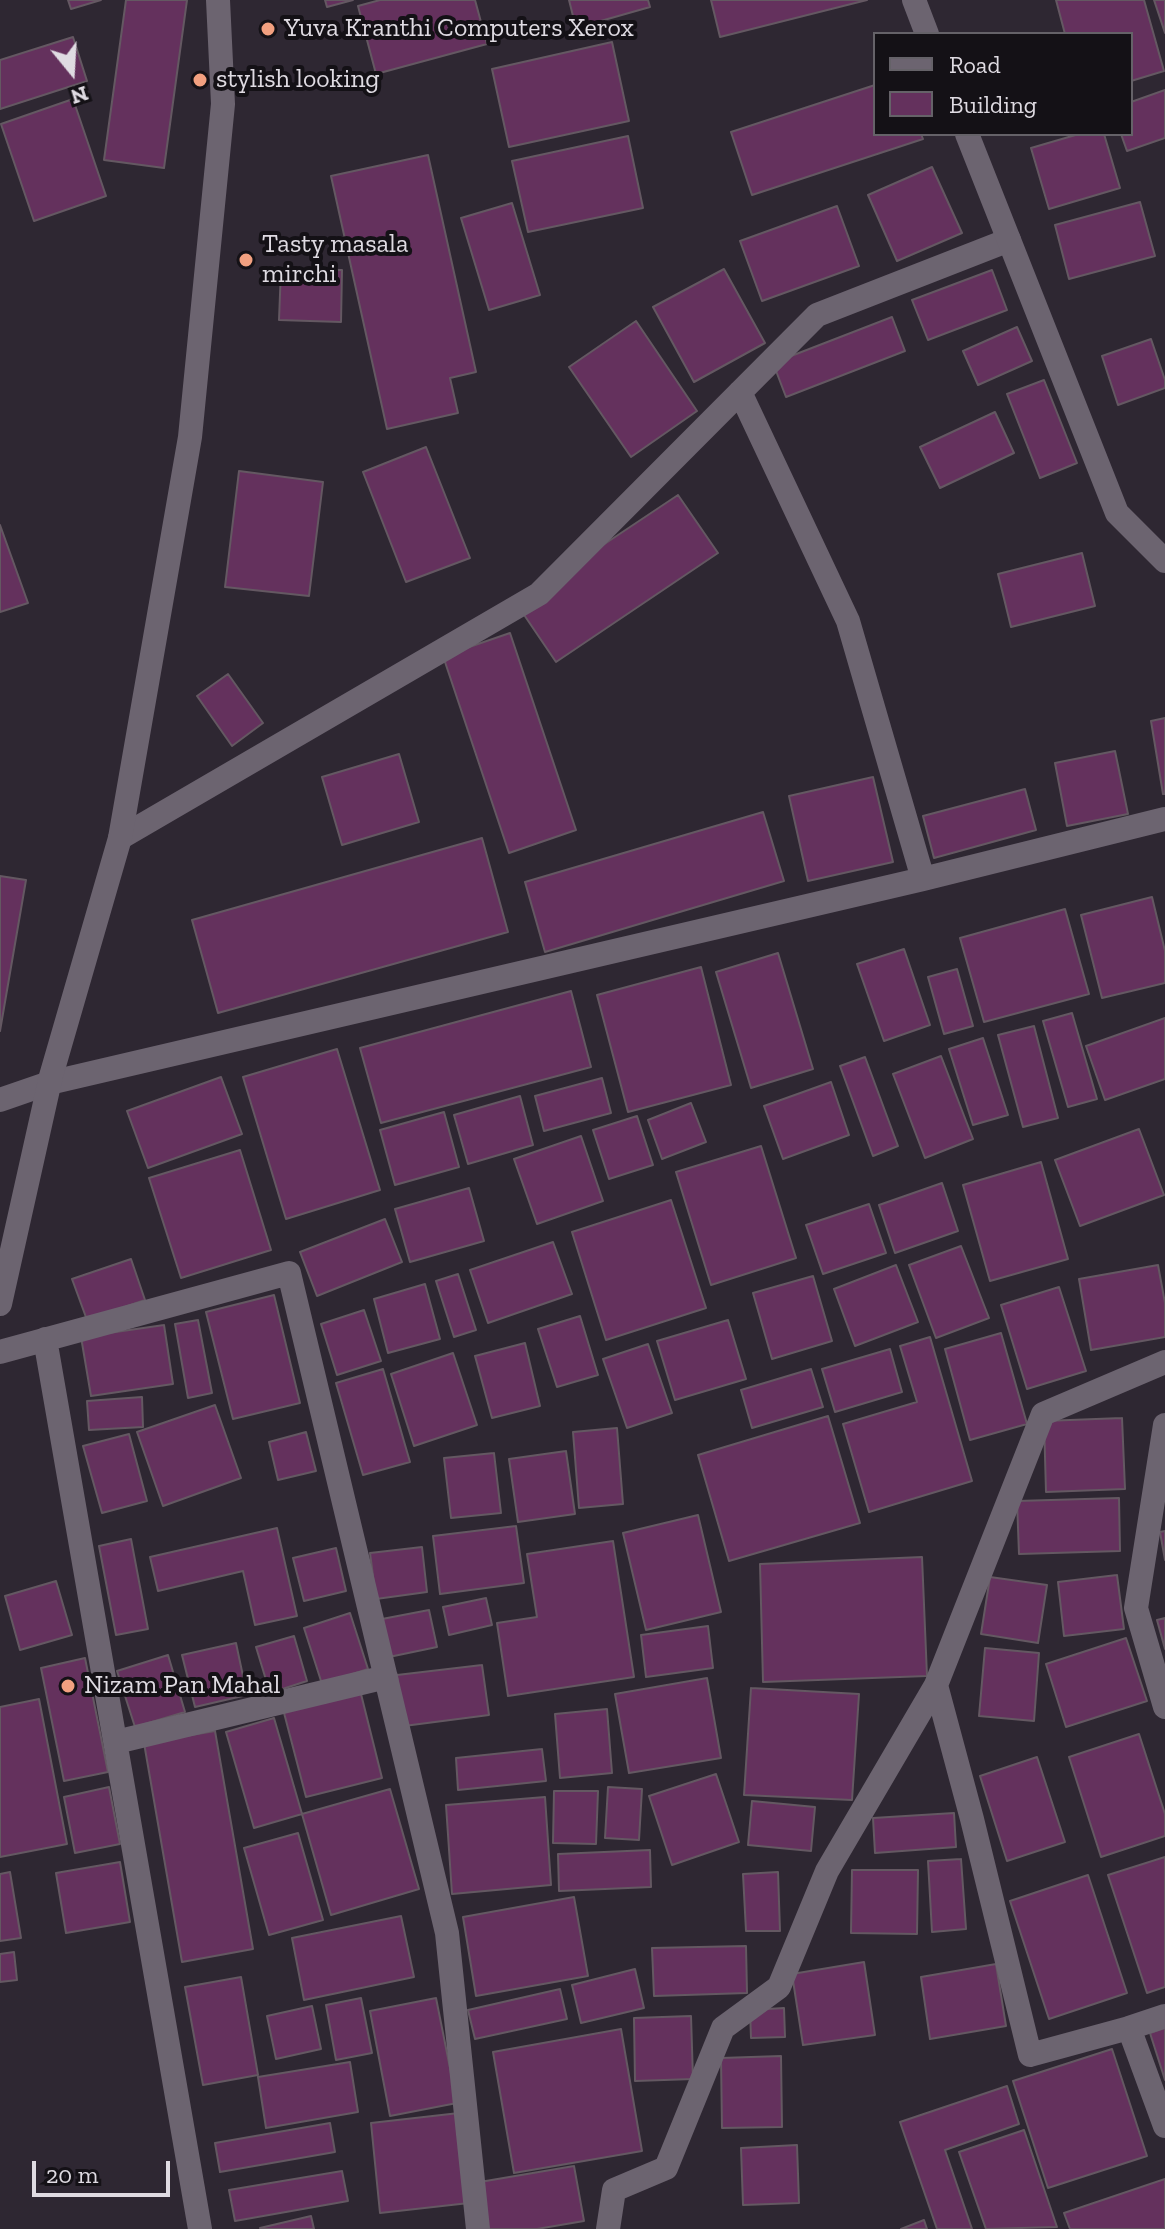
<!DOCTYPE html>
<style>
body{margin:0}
#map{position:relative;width:1165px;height:2229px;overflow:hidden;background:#2e2732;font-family:"Zilla Slab",serif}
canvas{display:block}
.legend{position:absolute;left:873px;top:32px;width:260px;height:104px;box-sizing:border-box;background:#141116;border:2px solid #656268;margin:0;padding:10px 14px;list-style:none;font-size:24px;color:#dfdbe2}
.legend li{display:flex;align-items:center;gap:16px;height:40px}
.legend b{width:40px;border:2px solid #656268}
.north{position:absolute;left:32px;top:32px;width:80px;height:80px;-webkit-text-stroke:6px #141116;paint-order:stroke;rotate:162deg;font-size:22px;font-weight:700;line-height:32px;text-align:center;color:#dfdbe2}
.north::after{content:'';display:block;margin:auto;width:28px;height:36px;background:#dfdbe2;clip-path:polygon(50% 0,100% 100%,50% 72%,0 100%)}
.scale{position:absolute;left:32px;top:2161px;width:138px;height:36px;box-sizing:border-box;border:4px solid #dfdbe2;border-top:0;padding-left:10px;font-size:24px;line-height:28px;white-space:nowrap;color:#dfdbe2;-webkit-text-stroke:6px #141116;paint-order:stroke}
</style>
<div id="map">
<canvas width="1165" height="2229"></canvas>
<ul class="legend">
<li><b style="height:10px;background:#6c6470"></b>Road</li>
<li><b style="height:22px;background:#64315d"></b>Building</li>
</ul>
<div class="north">N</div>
<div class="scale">20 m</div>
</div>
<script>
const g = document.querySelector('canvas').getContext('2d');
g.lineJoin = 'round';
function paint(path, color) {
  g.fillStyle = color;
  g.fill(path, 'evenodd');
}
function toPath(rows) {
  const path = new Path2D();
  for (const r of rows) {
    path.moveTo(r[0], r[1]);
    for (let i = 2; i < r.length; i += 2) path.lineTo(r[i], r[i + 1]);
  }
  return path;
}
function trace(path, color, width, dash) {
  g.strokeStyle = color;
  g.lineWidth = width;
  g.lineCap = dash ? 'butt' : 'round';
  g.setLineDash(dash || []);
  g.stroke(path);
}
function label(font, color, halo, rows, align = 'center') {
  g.font = font + ' "Zilla Slab",serif';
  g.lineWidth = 8;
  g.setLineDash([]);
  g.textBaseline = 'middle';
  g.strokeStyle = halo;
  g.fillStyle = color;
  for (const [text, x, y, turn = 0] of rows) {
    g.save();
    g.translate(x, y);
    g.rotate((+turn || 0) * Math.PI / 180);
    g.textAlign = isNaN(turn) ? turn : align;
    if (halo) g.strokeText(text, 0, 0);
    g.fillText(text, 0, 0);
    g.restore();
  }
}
const building = toPath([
 [68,0,101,0,71,9,68,0],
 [126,0,187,0,164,168,104,160,126,0],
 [325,0,353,0,327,7,325,0],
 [380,0,475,0,487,44,376,74,358,6,380,0],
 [569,0,648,0,650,7,576,28,569,0],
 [711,0,867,0,720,37,711,0],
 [1056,0,1144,0,1164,71,1131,81,1131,34,1065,34,1056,0],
 [1154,0,1165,0,1165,33,1154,0],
 [73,37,87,81,0,109,0,60,73,37],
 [612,42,629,121,509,147,492,69,612,42],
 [875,85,875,134,921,134,923,139,752,195,731,132,875,85],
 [1165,90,1165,138,1127,151,1121,134,1131,134,1131,102,1165,90],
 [73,99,106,196,34,221,1,124,73,99],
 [1079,134,1104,134,1120,188,1049,209,1031,148,1079,134],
 [628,136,643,208,528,232,512,161,628,136],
 [428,155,476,372,450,378,458,413,387,429,331,176,428,155],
 [932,167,962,233,897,261,868,195,932,167],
 [1140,202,1155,256,1069,279,1055,225,1140,202],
 [512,203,540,295,489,310,461,218,512,203],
 [837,206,859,266,762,301,740,241,837,206],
 [281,269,342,270,341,322,279,320,281,269],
 [724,269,765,343,694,382,653,307,724,269],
 [992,270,1007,310,928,340,912,300,992,270],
 [892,317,905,351,786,397,773,363,892,317],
 [636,321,697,411,631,457,569,367,636,321],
 [1017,327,1032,361,978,385,963,351,1017,327],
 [1151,339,1165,380,1165,388,1118,405,1102,356,1151,339],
 [1044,380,1077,463,1040,478,1007,394,1044,380],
 [995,412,1014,453,940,488,920,447,995,412],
 [426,447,470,558,406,582,363,472,426,447],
 [239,471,323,482,309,596,225,587,239,471],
 [678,495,718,553,556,662,516,603,678,495],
 [0,525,28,603,0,612,0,525],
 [1082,553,1095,606,1011,627,998,574,1082,553],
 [510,633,576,830,509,853,443,656,510,633],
 [228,674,263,723,232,746,197,696,228,674],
 [1165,718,1165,794,1163,794,1151,721,1165,718],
 [1115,751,1128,814,1067,826,1055,763,1115,751],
 [399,754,419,822,342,845,322,777,399,754],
 [873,777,893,862,808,881,789,796,873,777],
 [1025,789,1036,830,934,858,923,816,1025,789],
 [763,812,784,881,545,952,525,882,763,812],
 [482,838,508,932,218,1013,192,920,482,838],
 [0,876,26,880,0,1031,0,876],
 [1152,897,1165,951,1165,983,1102,998,1081,915,1152,897],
 [1065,909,1089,994,984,1022,960,938,1065,909],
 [904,949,930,1025,884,1041,857,964,904,949],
 [778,953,813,1069,751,1088,716,972,778,953],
 [701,967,731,1085,628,1112,597,995,701,967],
 [957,969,973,1026,944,1034,928,977,957,969],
 [571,991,591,1067,381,1123,360,1048,571,991],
 [1072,1013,1097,1099,1068,1107,1043,1021,1072,1013],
 [1165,1018,1165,1079,1105,1100,1086,1046,1165,1018],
 [1034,1026,1058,1118,1023,1127,998,1035,1034,1026],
 [983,1038,1008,1115,973,1125,949,1049,983,1038],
 [337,1049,380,1190,286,1219,243,1077,337,1049],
 [941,1056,973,1139,925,1158,893,1074,941,1056],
 [865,1057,898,1146,873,1156,840,1066,865,1057],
 [221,1077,242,1134,148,1168,127,1111,221,1077],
 [602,1078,611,1113,544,1131,535,1096,602,1078],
 [831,1082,849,1135,783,1159,764,1106,831,1082],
 [520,1096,533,1145,468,1164,454,1115,520,1096],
 [691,1103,706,1142,662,1159,648,1120,691,1103],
 [444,1112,459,1167,395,1185,380,1130,444,1112],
 [637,1116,653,1165,609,1179,593,1130,637,1116],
 [1139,1129,1164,1195,1080,1226,1055,1160,1139,1129],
 [581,1136,603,1201,537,1224,514,1159,581,1136],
 [761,1146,796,1258,711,1285,676,1172,761,1146],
 [240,1150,271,1250,181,1278,149,1178,240,1150],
 [1041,1162,1068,1259,990,1281,963,1185,1041,1162],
 [942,1183,958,1231,895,1253,879,1205,942,1183],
 [469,1188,484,1241,410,1262,395,1209,469,1188],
 [671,1200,706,1308,606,1340,572,1232,671,1200],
 [869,1204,886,1253,823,1274,806,1225,869,1204],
 [385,1219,402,1262,317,1296,300,1252,385,1219],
 [553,1242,572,1294,488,1323,470,1270,553,1242],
 [961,1246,989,1318,936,1338,909,1265,961,1246],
 [131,1259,145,1300,87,1320,72,1279,131,1259],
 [896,1265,918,1322,855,1346,834,1289,896,1265],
 [1158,1265,1165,1303,1165,1337,1091,1350,1079,1279,1158,1265],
 [458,1274,476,1330,454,1337,436,1281,458,1274],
 [813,1276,832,1341,772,1359,753,1293,813,1276],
 [425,1284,440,1339,388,1353,374,1299,425,1284],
 [1059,1287,1086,1371,1027,1389,1001,1305,1059,1287],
 [274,1295,300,1403,233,1419,206,1312,274,1295],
 [364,1310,381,1361,337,1375,321,1324,364,1310],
 [580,1316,598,1375,557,1387,538,1329,580,1316],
 [198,1320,212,1393,188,1398,175,1324,198,1320],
 [728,1320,746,1379,675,1400,657,1341,728,1320],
 [164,1325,173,1384,91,1396,81,1337,164,1325],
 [1001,1333,1027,1424,970,1440,945,1349,1001,1333],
 [930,1337,972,1481,869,1512,843,1424,917,1402,900,1346,930,1337],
 [525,1343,540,1406,492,1418,475,1356,525,1343],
 [648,1344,672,1413,627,1428,603,1359,648,1344],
 [890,1349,902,1392,835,1412,822,1369,890,1349],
 [453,1353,477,1425,414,1446,391,1374,453,1353],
 [383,1369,410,1462,363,1475,336,1383,383,1369],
 [811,1369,823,1407,752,1428,741,1390,811,1369],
 [142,1397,143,1427,89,1430,87,1401,142,1397],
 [215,1405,241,1478,163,1506,137,1432,215,1405],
 [828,1416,860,1523,729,1561,698,1455,828,1416],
 [1122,1418,1125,1489,1046,1492,1044,1421,1122,1418],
 [617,1428,623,1504,579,1508,573,1432,617,1428],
 [306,1432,316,1471,278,1480,269,1442,306,1432],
 [129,1434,147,1501,102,1513,83,1446,129,1434],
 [566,1451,575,1514,518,1522,509,1459,566,1451],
 [494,1453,501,1513,451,1518,444,1458,494,1453],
 [1119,1498,1120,1551,1019,1554,1017,1501,1119,1498],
 [698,1515,721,1612,646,1630,623,1533,698,1515],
 [516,1526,524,1583,440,1594,433,1536,516,1526],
 [277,1528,297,1616,255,1625,243,1571,158,1591,150,1557,277,1528],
 [1165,1531,1165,1560,1160,1532,1165,1531],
 [131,1539,148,1629,116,1635,99,1546,131,1539],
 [613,1541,634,1677,508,1696,497,1623,537,1617,527,1554,613,1541],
 [422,1547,427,1592,376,1599,370,1553,422,1547],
 [336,1548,346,1591,304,1601,293,1558,336,1548],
 [922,1557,927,1676,763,1682,760,1564,922,1557],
 [1117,1575,1124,1629,1064,1636,1058,1582,1117,1575],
 [990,1577,1047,1585,1038,1643,981,1634,990,1577],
 [56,1581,72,1635,20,1650,5,1596,56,1581],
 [486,1598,492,1625,449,1635,443,1607,486,1598],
 [429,1610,437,1647,389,1657,382,1619,429,1610],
 [350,1613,368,1669,322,1684,304,1628,350,1613],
 [1165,1618,1165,1649,1157,1620,1165,1618],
 [708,1626,713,1668,646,1677,641,1635,708,1626],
 [294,1636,307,1681,270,1693,256,1647,294,1636],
 [1126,1638,1147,1701,1066,1727,1046,1664,1126,1638],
 [236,1643,247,1695,195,1707,182,1655,236,1643],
 [985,1648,1039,1653,1034,1721,979,1716,985,1648],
 [168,1655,185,1712,135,1727,117,1671,168,1655],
 [85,1658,108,1772,64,1781,41,1668,85,1658],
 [482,1665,489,1715,404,1726,397,1675,482,1665],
 [707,1678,721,1758,629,1773,615,1694,707,1678],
 [751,1688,859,1694,852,1800,744,1795,751,1688],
 [360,1690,382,1778,306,1797,283,1709,360,1690],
 [39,1699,67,1844,0,1857,0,1707,39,1699],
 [607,1709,612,1773,560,1778,555,1714,607,1709],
 [274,1718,302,1814,254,1828,226,1732,274,1718],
 [215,1731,253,1949,182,1962,144,1743,215,1731],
 [1139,1734,1165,1814,1165,1836,1101,1857,1069,1757,1139,1734],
 [542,1749,546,1781,458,1790,456,1758,542,1749],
 [1037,1757,1065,1842,1007,1861,980,1776,1037,1757],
 [716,1774,739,1842,672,1865,649,1796,716,1774],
 [109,1787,120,1844,75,1853,64,1797,109,1787],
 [608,1787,642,1789,639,1840,605,1838,608,1787],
 [390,1789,419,1889,331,1915,302,1814,390,1789],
 [554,1791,598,1791,596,1844,553,1843,554,1791],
 [545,1797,551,1885,452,1894,446,1805,545,1797],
 [752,1801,815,1807,811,1851,748,1845,752,1801],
 [954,1813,956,1847,875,1853,873,1818,954,1813],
 [298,1833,323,1920,269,1935,244,1848,298,1833],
 [650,1850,651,1887,559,1891,558,1854,650,1850],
 [1165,1857,1165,1987,1147,1993,1108,1875,1165,1857],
 [961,1859,966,1929,932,1932,928,1861,961,1859],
 [120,1862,130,1922,66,1933,56,1873,120,1862],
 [852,1870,918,1870,917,1934,851,1933,852,1870],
 [10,1872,21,1938,0,1941,0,1874,10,1872],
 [778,1872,780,1931,746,1931,743,1874,778,1872],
 [1088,1875,1127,1993,1049,2019,1010,1901,1088,1875],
 [574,1897,588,1976,476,1996,463,1917,574,1897],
 [401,1916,414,1977,304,2000,292,1938,401,1916],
 [746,1946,747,1993,654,1996,652,1948,746,1946],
 [14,1952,17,1980,0,1982,0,1954,14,1952],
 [864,1962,875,2035,803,2045,792,1974,864,1962],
 [996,1964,1006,2026,930,2039,921,1977,996,1964],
 [635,1969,644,2008,581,2023,572,1985,635,1969],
 [241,1977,258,2075,203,2085,185,1987,241,1977],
 [560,1989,567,2019,475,2039,468,2010,560,1989],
 [361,1998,372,2053,336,2060,326,2005,361,1998],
 [436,1998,457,2103,390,2116,370,2011,436,1998],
 [312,2006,321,2049,276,2059,267,2016,312,2006],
 [784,2008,785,2037,751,2038,750,2010,784,2008],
 [691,2016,693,2079,635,2081,634,2018,691,2016],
 [1165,2028,1165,2080,1150,2033,1165,2028],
 [621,2029,642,2151,514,2173,493,2052,621,2029],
 [1112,2049,1147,2156,1048,2188,1013,2081,1112,2049],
 [781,2056,782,2127,722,2128,721,2058,781,2056],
 [350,2062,358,2112,266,2128,258,2077,350,2062],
 [1007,2086,1019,2124,945,2150,972,2229,937,2229,900,2122,1007,2086],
 [459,2113,469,2203,380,2213,371,2123,459,2113],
 [330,2123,335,2152,220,2172,215,2143,330,2123],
 [1024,2130,1057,2227,986,2229,959,2152,1024,2130],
 [797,2145,799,2203,743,2205,741,2148,797,2145],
 [574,2166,584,2221,537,2229,482,2229,474,2183,574,2166],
 [342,2171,348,2201,235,2221,229,2190,342,2171],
 [1165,2179,1165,2229,1070,2229,1064,2213,1165,2179],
 [311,2216,314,2229,261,2229,260,2228,311,2216],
 [924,2220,927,2229,901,2229,924,2220]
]);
paint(building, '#64315d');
trace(building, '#645862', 2);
trace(toPath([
 [740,392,848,621,923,879],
 [120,838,539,594,817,315,1009,240],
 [0,1100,49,1083,923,879,1165,819],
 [45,1339,200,2229],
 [0,1352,289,1273,447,1933,478,2229],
 [1165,1425,1136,1608,1165,1707],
 [936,1685,972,1819,1030,2055,1129,2028],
 [116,1742,386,1677],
 [1165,2016,1129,2028,1165,2126],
 [608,2229,614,2190,666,2168,723,2028,779,1987,827,1871,936,1685,1043,1414,1165,1362]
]), '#6c6470', 24);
trace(toPath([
 [914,0,927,34],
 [967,134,1117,513,1165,561],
 [0,1304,51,1076,120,838,190,437,223,104,218,0]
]), '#6c6470', 24);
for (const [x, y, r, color] of [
 [268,29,8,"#f2a080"],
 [200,80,8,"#f2a080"],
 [246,260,8,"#f2a080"],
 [68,1686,8,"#f2a080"]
]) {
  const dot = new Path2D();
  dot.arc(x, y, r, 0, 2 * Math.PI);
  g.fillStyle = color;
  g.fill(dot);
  trace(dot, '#141116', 3);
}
label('26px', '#dfdbe2', '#141116', [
 ["Yuva Kranthi Computers Xerox",284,29],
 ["stylish looking",216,80],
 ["Tasty masala",262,245],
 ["mirchi",262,275],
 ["Nizam Pan Mahal",84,1686]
], 'left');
</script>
